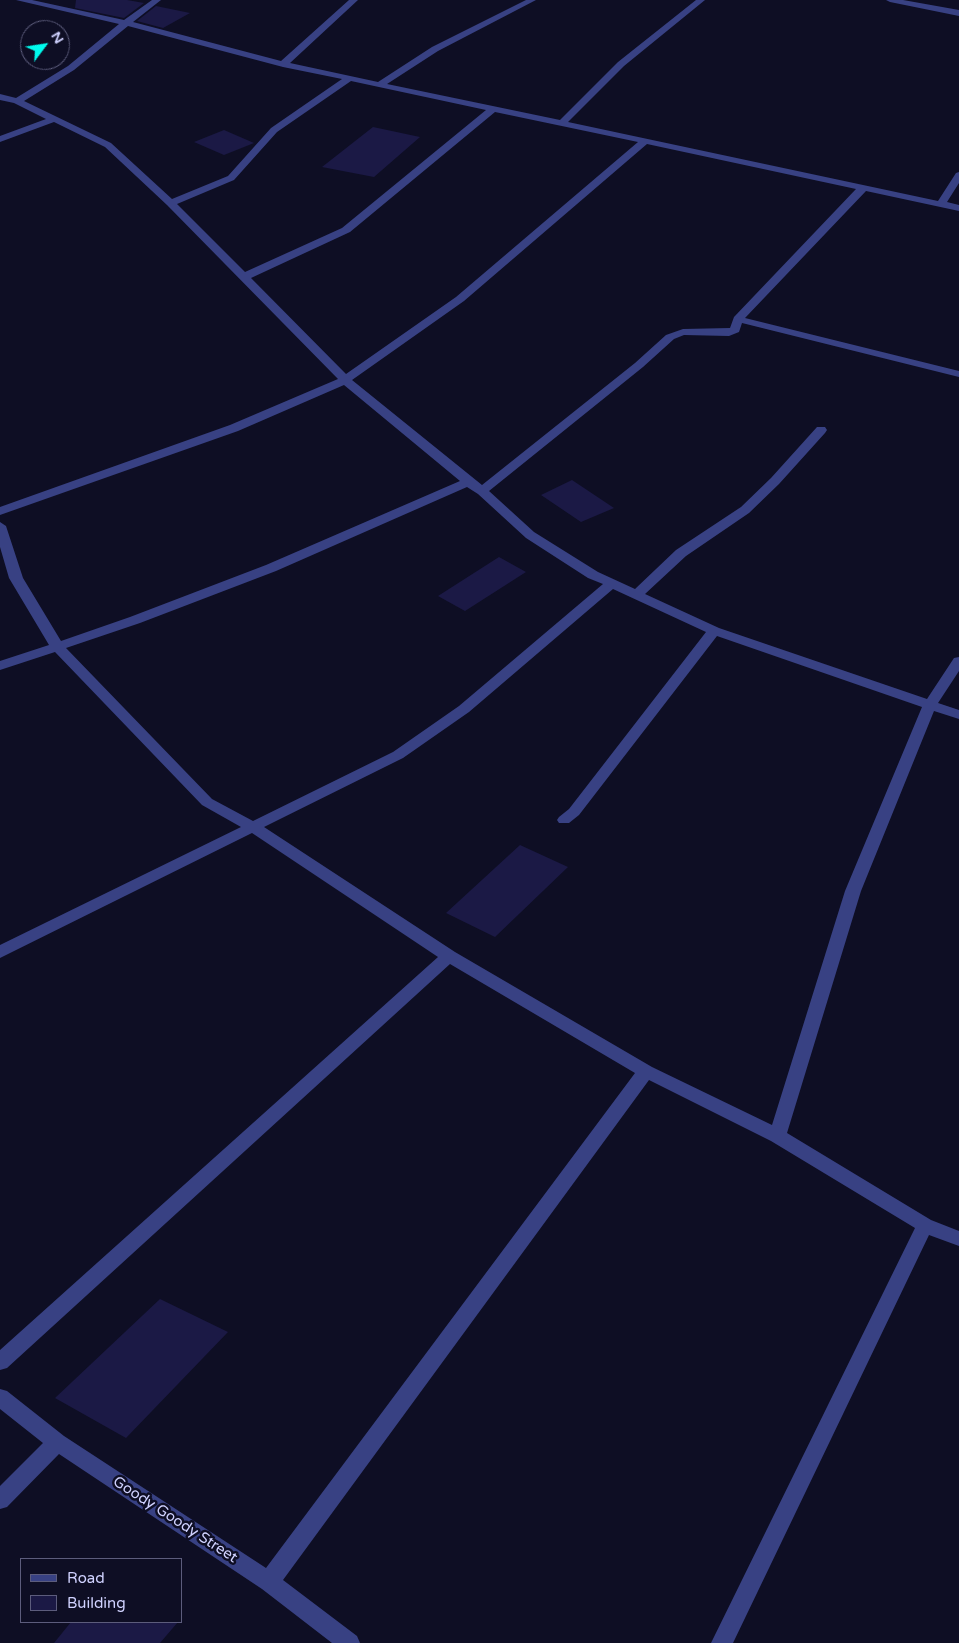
<!DOCTYPE html>
<style>
body{margin:0}
#map{position:relative;width:959px;height:1643px;overflow:hidden;background:#0e0e24;font-family:"Varela Round",sans-serif}
canvas{display:block}
.legend{position:absolute;left:20px;top:1558px;width:162px;height:65px;box-sizing:border-box;background:#0e0e24;border:1px solid #5c5c7c;margin:0;padding:6px 9px;list-style:none;font-size:15px;color:#d0d2ff}
.legend li{display:flex;align-items:center;gap:10px;height:25px}
.legend b{width:25px;border:1px solid #5c5c7c}
.north{position:absolute;left:20px;top:20px;width:50px;height:50px;box-sizing:border-box;background:#0e0e24;border:1px solid #5c5c7c;border-radius:50%;rotate:59deg;font-size:14px;font-weight:700;line-height:20px;text-align:center;color:#d0d2ff}
.north::after{content:'';display:block;margin:auto;width:18px;height:22px;background:#00fbed;clip-path:polygon(50% 0,100% 100%,50% 72%,0 100%)}
</style>
<div id="map">
<canvas width="959" height="1643"></canvas>
<ul class="legend">
<li><b style="height:6px;background:#384183"></b>Road</li>
<li><b style="height:14px;background:#1b1945"></b>Building</li>
</ul>
<div class="north">N</div>
</div>
<script>
const g = document.querySelector('canvas').getContext('2d');
g.lineJoin = 'round';
function paint(path, color) {
  g.fillStyle = color;
  g.fill(path, 'evenodd');
}
function toPath(rows) {
  const path = new Path2D();
  for (const r of rows) {
    path.moveTo(r[0], r[1]);
    for (let i = 2; i < r.length; i += 2) path.lineTo(r[i], r[i + 1]);
  }
  return path;
}
function label(font, color, halo, rows, align = 'center') {
  g.font = font + ' "Varela Round",sans-serif';
  g.lineWidth = 5;
  g.setLineDash([]);
  g.textBaseline = 'middle';
  g.strokeStyle = halo;
  g.fillStyle = color;
  for (const [text, x, y, turn = 0] of rows) {
    g.save();
    g.translate(x, y);
    g.rotate((+turn || 0) * Math.PI / 180);
    g.textAlign = isNaN(turn) ? turn : align;
    if (halo) g.strokeText(text, 0, 0);
    g.fillText(text, 0, 0);
    g.restore();
  }
}
paint(toPath([
 [76,0,127,0,144,3,124,18,75,8],
 [156,6,190,13,163,28,137,21],
 [373,127,420,137,374,177,322,167],
 [224,130,254,143,224,155,194,142],
 [572,480,614,508,581,522,541,495],
 [499,557,526,572,465,611,438,596],
 [520,845,568,867,495,937,446,913],
 [160,1299,228,1332,126,1438,55,1398],
 [71,1622,178,1622,160,1643,54,1643]
]), '#1b1945');
paint(toPath([
 [16,0,32,0,124,20,152,0,161,0,133,22,281,61,349,0,358,0,290,63,378,82,432,47,526,0,536,0,438,51,387,84,560,120,618,62,696,0,705,0,624,66,568,122,938,201,956,173,959,172,959,183,947,202,959,205,959,211,866,191,745,318,959,371,959,377,742,323,739,332,729,336,684,335,674,339,643,367,489,491,534,532,598,572,635,589,676,550,741,507,771,478,817,427,825,427,827,430,825,433,779,484,749,513,686,556,645,594,719,628,927,699,954,658,959,657,959,671,938,703,959,710,959,719,934,711,861,891,787,1133,931,1220,959,1231,959,1246,929,1235,733,1643,711,1643,915,1228,771,1141,649,1080,283,1580,357,1636,360,1643,332,1643,262,1589,59,1454,7,1507,0,1509,0,1486,43,1443,0,1409,0,1389,7,1391,64,1436,266,1568,635,1073,450,964,7,1368,0,1370,0,1350,438,957,252,833,0,958,0,945,241,827,202,805,55,652,0,670,0,661,49,645,9,578,0,547,0,522,6,526,23,578,61,641,130,617,266,565,460,481,344,385,238,431,0,515,0,507,230,425,338,379,167,205,105,147,54,122,0,142,0,136,46,119,14,103,0,100,0,94,16,98,68,66,119,24,16,0],
 [128,26,283,67,342,79,271,128,228,176,172,199,111,143,24,101,74,70,128,26],
 [351,81,486,110,342,228,245,272,177,204,234,180,277,132,351,81],
 [495,112,638,142,456,297,346,374,251,278,350,232,495,112],
 [647,144,856,189,734,317,730,328,683,329,666,335,635,363,482,485,352,380,464,301,647,144],
 [467,487,478,494,526,538,588,578,603,584,459,706,393,752,253,821,212,799,66,648,140,623,276,571,467,487],
 [613,589,706,632,569,809,559,817,557,820,559,823,569,823,579,815,717,636,922,707,845,891,772,1125,652,1067,455,952,264,827,403,758,469,712,613,589],
 [886,0,903,0,959,10,959,16,890,2,886,0]
]), '#384183');
label('15px', '#d0d2ff', '#0e0e24', [
 ["Goody Goody Street",175,1520,33]
]);
</script>
